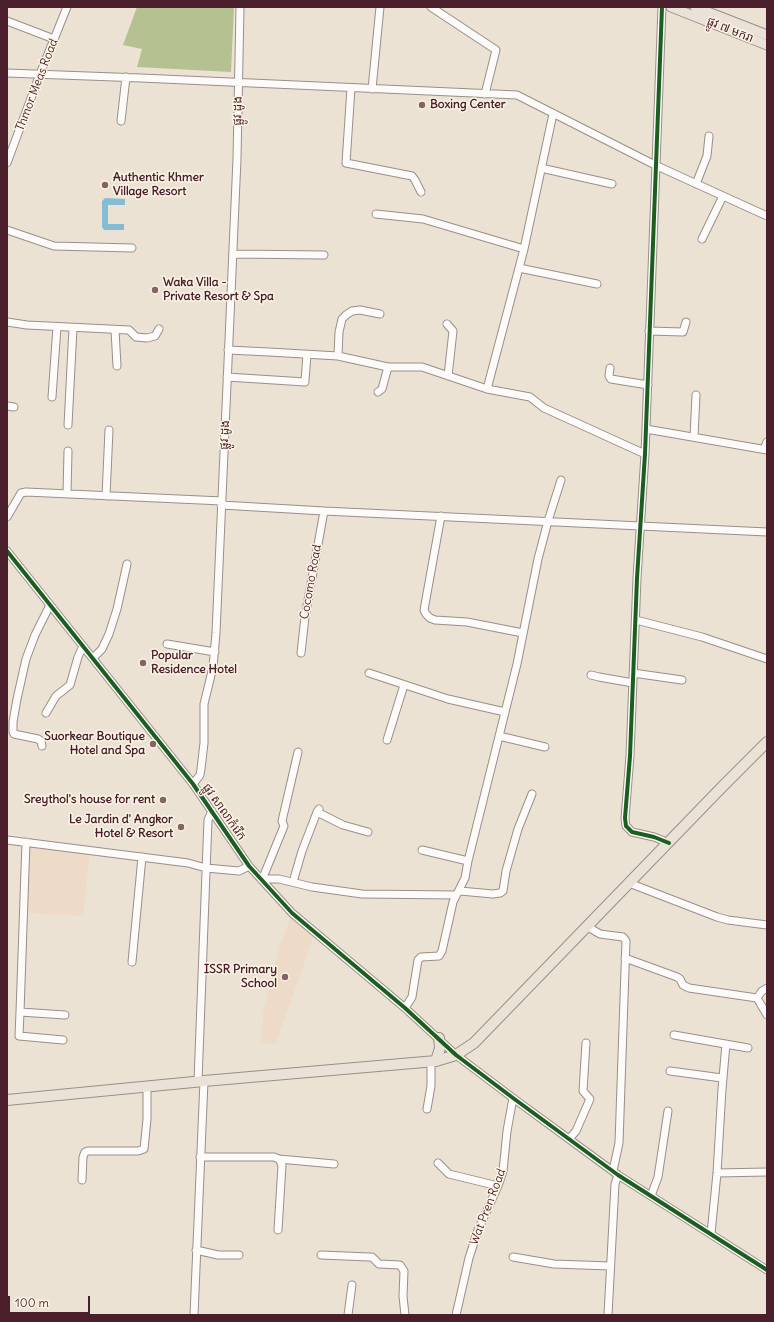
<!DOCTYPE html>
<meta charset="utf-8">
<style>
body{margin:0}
#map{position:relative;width:774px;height:1322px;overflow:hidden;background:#ece2d4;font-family:Delius,sans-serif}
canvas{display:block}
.frame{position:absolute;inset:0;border:8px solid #4a1f2b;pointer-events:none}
.scale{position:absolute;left:8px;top:1296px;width:82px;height:18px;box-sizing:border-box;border:2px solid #4a1f2b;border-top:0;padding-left:5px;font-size:12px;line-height:14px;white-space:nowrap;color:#4a1f2b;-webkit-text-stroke:3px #fcf5e5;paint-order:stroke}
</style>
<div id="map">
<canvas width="774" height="1322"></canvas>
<div class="frame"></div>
<div class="scale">100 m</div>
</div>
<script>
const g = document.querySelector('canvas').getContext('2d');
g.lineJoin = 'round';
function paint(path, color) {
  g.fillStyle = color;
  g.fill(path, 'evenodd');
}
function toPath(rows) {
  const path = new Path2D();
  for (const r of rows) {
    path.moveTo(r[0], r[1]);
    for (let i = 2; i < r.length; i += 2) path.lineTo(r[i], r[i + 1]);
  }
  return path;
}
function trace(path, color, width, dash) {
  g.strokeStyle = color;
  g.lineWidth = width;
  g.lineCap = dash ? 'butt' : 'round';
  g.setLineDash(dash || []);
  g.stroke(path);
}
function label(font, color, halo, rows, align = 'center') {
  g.font = font + ' Delius,"Noto Sans Khmer",sans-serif';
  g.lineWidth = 3;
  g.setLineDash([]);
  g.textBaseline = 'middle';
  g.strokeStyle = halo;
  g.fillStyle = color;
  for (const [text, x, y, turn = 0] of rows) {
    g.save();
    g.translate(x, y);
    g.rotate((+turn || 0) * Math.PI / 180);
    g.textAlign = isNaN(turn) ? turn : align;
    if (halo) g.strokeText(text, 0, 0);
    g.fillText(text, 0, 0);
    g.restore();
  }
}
paint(toPath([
 [29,844,90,852,83,916,26,913],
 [292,913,315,932,276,1044,261,1043,263,1012,281,942]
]), '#eedbc7');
paint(toPath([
 [137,7,234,7,231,72,137,67,142,49,123,45]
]), '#b6c191');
paint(toPath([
 [105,198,125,199,125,205,108,205,108,224,124,224,124,230,104,230,102,227,102,201]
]), '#84bcd3');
const minor = toPath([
 [431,7,496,50,485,94],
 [662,7,645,454,637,578,630,756,625,818,626,826,632,832,654,837,669,843],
 [7,21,54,39],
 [7,73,141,78,517,95,655,165,767,216],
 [351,88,346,163,412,176,415,180,421,192],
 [372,89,380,7],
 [121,121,126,77],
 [7,163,40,74,67,7],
 [541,168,612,184],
 [696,184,707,156,709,136],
 [376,214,423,219,524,249],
 [7,230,54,246,132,248],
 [702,239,723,196],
 [233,254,324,255],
 [519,268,597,284],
 [7,322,27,325,129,330,136,337,147,338,155,336,159,329],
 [447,324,453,331,448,376],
 [115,330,117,366],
 [649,331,683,332,686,322],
 [228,350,269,352,338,356,388,367,422,367,487,389,530,397,544,408,645,454],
 [338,356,339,332,342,319,346,315,352,311,360,310,380,314],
 [610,368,609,376,611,379,648,385],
 [227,377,305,382],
 [305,380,307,355],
 [487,389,524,249,553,114],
 [378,392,382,389,388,367],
 [52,397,57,327],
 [7,406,14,407],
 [68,425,73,328],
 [646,429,767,450],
 [694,437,696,395],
 [764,449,767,442],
 [67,494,68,451],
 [106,496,109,430],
 [221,505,324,511,767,532],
 [441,516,424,610,426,614,430,618,435,620,467,622,523,633],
 [7,517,21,493,26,492,222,501],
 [7,551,193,784,249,866,292,913,405,1008,456,1055,513,1098,618,1175,767,1270],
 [636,620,702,637,767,659],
 [167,644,215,652],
 [301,653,305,617,324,511],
 [93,658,102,649,109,634,117,609,127,564],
 [369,673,448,699,505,712],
 [633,673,682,680],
 [591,675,599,677,633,683],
 [46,713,56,696,70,685,78,657,83,646],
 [499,736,545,747],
 [387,740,404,685],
 [42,746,41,741,38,739,14,734,13,732,13,722,17,699,26,659,35,635,50,605],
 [193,784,200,775,201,769,204,743,204,704,213,667,216,633,237,159,240,7],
 [319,809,317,812,343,825,368,832],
 [7,840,188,863,206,868,239,871,249,866],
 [26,842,20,1012,65,1015],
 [422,850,468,861],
 [261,879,279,879,312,887,362,894,456,895],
 [261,879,264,875,284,826,282,821,298,752],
 [293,882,302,851,317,812],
 [629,883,717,917,728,920,767,925],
 [460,891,493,894,500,893,503,891,506,871,518,829,532,794],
 [588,927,600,934,623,937,626,941,619,1143,613,1171],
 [625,958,677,977,680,979,683,985,689,988,757,998],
 [132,962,142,857],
 [767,988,762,991,757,998,767,1015],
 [405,1008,412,997,418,960,421,957,439,956,442,951,453,902,465,878,468,861,517,664,538,559,548,521,561,480],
 [20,1012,19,1036,63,1040],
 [674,1035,748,1048],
 [670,1071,722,1078],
 [198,1081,208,820,212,811],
 [427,1109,431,1086,431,1061],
 [569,1139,576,1131,590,1099,583,1091,586,1043],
 [200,1157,274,1157,279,1159,282,1165,278,1230],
 [279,1159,334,1164],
 [438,1163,449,1174,498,1186],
 [717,1173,767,1172],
 [82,1180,83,1157,85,1152,88,1151,138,1151,144,1149,147,1119,147,1086],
 [651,1196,658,1177,668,1111],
 [711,1234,717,1173,722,1089,726,1044],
 [196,1250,218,1255,239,1255],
 [321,1255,369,1257,372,1257,379,1264,400,1265,404,1271,403,1296,405,1315],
 [513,1257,554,1264,610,1266],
 [194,1315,204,1081],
 [348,1315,352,1285],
 [456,1315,469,1258,478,1230,498,1186,503,1171,507,1131,513,1098],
 [608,1315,615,1184,618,1175]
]);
const major = toPath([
 [671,7,767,45],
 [695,7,767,35]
]);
const highway = toPath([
 [436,1061,440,1048,439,1038],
 [7,1100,204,1081,436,1061,456,1055,474,1043,722,787,767,742]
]);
trace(minor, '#9a8e89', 9);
trace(major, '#9a8e89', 11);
trace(highway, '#9a8e89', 12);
trace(minor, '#fcfbf9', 7);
trace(major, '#eae2d6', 9);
trace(highway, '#eae2d6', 10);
trace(toPath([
 [662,7,645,454,637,578,630,756,625,818,626,826,632,832,654,837,669,843],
 [7,551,193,784,249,866,292,913,405,1008,456,1055,513,1098,618,1175,767,1270]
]), '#1b5e20', 4);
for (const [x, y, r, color] of [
 [422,105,4,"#836366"],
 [105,185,4,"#836366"],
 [155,290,4,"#836366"],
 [143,663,4,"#836366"],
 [153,744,4,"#836366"],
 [163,800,4,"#836366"],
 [181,827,4,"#836366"],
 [285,977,4,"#836366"]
]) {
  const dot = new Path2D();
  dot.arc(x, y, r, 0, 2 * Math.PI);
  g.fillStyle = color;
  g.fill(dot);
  trace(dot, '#fcf5e5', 1.5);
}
label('12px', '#4a1f2b', '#fcf5e5', [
 ["ផ្លូវ ៧ មករា",730,30,22],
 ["Thmor Meas Road",37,85,-69],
 ["ផ្លូវ ដូង",238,111,-89],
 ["ផ្លូវ ដូង",225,435,-87],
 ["Cocomo Road",311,582,-80],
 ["ផ្លូវ សាលាកំរើក",224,812,55],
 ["Wat Pren Road",488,1207,-69]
]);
label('bold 12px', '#4a1f2b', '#fcf5e5', [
 ["Boxing Center",430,105],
 ["Authentic Khmer",113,178],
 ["Village Resort",113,192],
 ["Waka Villa -",163,283],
 ["Private Resort & Spa",163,297],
 ["Popular",151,656],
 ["Residence Hotel",151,670],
 ["Suorkear Boutique",145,737,"right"],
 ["Hotel and Spa",145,751,"right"],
 ["Sreythol's house for rent",155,800,"right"],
 ["Le Jardin d' Angkor",173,820,"right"],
 ["Hotel & Resort",173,834,"right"],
 ["ISSR Primary",277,970,"right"],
 ["School",277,984,"right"]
], 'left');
</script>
